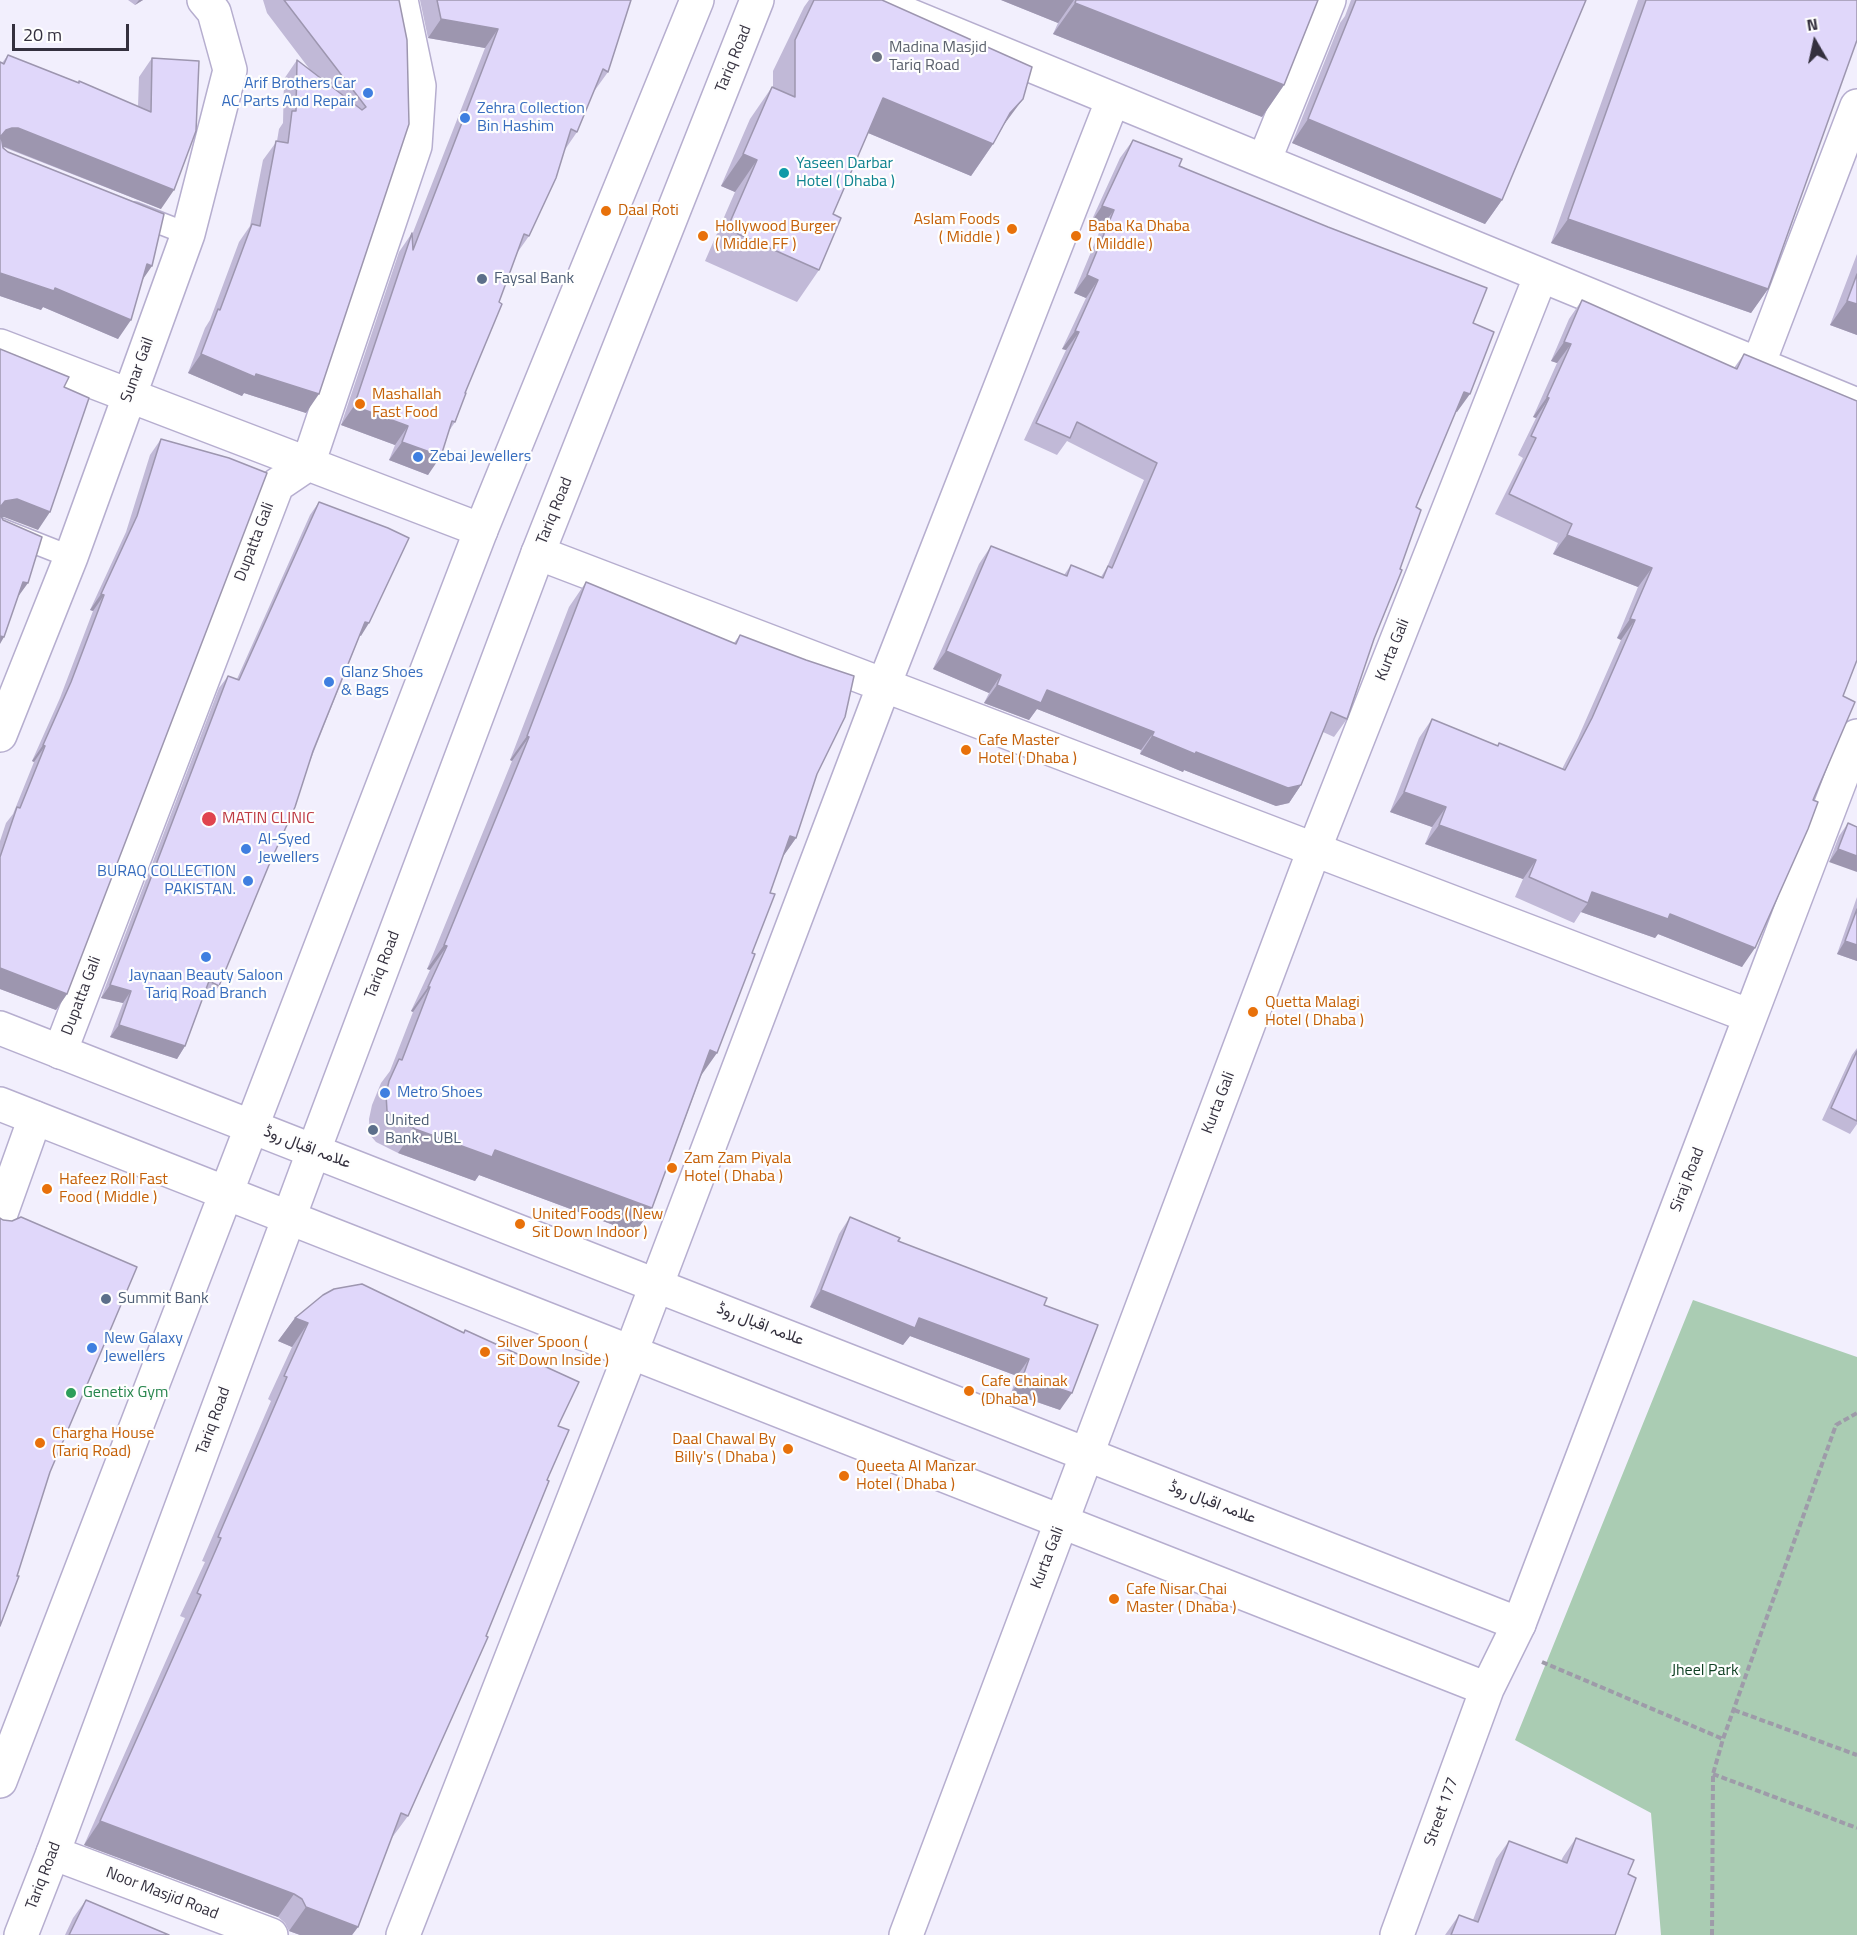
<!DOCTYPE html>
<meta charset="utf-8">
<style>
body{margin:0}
#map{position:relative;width:1857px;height:1935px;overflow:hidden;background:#f2effd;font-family:"Titillium Web",sans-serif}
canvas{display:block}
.north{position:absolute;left:1785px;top:12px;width:60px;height:60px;-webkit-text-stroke:4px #fefefe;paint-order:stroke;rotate:351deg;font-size:16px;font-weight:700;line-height:24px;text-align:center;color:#34303e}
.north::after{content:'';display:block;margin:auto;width:21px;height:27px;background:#34303e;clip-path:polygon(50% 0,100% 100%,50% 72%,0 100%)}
.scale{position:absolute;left:12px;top:24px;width:117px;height:27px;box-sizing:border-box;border:3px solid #34303e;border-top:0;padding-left:8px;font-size:18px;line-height:21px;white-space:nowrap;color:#34303e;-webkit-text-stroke:4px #fefefe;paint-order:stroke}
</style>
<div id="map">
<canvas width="1857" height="1935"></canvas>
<div class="north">N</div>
<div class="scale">20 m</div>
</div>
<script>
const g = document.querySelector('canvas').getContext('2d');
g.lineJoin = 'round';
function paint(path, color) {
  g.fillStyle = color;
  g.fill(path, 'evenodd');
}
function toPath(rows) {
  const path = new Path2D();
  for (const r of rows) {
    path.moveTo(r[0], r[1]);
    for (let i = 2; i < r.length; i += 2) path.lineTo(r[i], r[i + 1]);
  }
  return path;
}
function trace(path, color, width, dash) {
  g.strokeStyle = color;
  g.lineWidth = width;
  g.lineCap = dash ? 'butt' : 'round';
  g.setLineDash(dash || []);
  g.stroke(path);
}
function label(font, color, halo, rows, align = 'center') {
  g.font = font + ' "Titillium Web",Vazirmatn,sans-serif';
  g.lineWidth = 4.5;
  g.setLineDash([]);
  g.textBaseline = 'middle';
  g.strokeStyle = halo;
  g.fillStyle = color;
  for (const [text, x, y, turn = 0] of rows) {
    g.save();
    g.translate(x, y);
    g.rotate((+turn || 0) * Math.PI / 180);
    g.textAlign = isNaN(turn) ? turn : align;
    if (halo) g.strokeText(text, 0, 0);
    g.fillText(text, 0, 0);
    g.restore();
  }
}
paint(toPath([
 [1693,1300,1857,1357,1857,1935,1661,1935,1651,1813,1515,1740]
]), '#aaccb3');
const lane = toPath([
 [134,213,188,234],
 [0,529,71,557]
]);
const street = toPath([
 [872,0,1857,405],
 [1264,161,1329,0],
 [0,346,481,530],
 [1758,365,1857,106],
 [538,553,1750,1016],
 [0,735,71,557,188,234,230,70,214,12,204,0],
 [60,1052,277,485,308,464,415,146,419,86,401,0],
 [0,1216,35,1118],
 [1519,1624,1857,736],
 [53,1853,271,1935],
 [403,1935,631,1352,884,685,1113,99],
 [906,1935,1314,850,1541,275]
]);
const secondary = toPath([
 [0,1028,1519,1624,1487,1689,1397,1935],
 [0,1104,1487,1689],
 [0,1781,481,530,697,0],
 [21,1935,53,1853,314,1150,538,553,757,0]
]);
trace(lane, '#b6aecf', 24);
trace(street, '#b6aecf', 36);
trace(secondary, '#b6aecf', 36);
trace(toPath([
 [1542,1662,1723,1739],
 [1734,1710,1857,1755],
 [1713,1774,1857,1828],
 [1712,1935,1713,1774,1723,1739,1836,1425,1857,1413]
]), '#9e9ba9', 4, [6, 3]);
trace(lane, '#fff', 21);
trace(street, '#fff', 33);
trace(secondary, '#fff', 33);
paint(toPath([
 [128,0,143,0,135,5],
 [263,0,399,0,306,413,244,393,242,396,188,373,205,328,210,320,239,242,250,226,263,160,277,141,279,129,283,123,284,79,297,60,311,71,267,13],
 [420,0,631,0,608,72,595,90,594,90,577,132,564,151,529,236,517,253,465,393,455,422,449,431,428,475,389,460,395,445,341,425,399,252,412,233,412,235,485,48,428,38],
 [809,0,882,0,1003,127,993,144,971,176,868,133,833,214,819,270,797,302,705,261,735,192,721,186,750,119,772,87,773,88,773,71,804,7],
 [1001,0,1318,0,1284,85,1262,117,1053,34,1058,23],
 [1351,0,1586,0,1502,200,1485,224,1292,143,1340,23,1345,16],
 [1638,0,1857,0,1768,289,1751,313,1551,243],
 [8,55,138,107,139,77,152,58,161,209,3,147,142,281,118,339,43,307,41,310,0,296,2,63],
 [1133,140,1473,323,1457,412,1456,411,1416,507,1347,719,1334,737,1323,732,1301,785,1289,803,1276,806,1184,770,1183,772,1140,754,1141,750,1037,709,1029,720,984,703,989,693,933,669,979,564,991,546,1064,575,1071,565,1101,577,1107,567,1144,480,1067,441,1057,455,1024,440,1066,350,1062,349,1086,298,1074,293,1101,228,1090,224,1120,158],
 [1857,254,1857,335,1830,325],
 [1582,300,1734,368,1744,354,1843,696,1742,967,1658,934,1655,938,1581,912,1574,923,1515,897,1523,879,1425,844,1432,827,1390,812,1419,738,1432,719,1497,746,1499,743,1562,769,1578,738,1621,640,1617,638,1638,587,1553,554,1558,543,1495,514,1523,458,1518,455,1536,418,1533,417,1557,363,1551,361,1569,319],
 [161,439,67,994,56,1010,0,989,0,841,6,823,13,814,34,762,32,761,60,698,93,611,90,610,126,532,150,455],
 [319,502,361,636,360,635,269,865,219,986,210,998,204,995,185,1046,177,1059,110,1037,123,1003,101,998,219,688,228,676,237,679,310,515],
 [586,582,734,643,740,635,817,774,796,838,782,858,652,1208,635,1233,479,1175,475,1181,398,1153,376,1142,370,1135,369,1119,372,1105,381,1083,390,1071,413,1012,411,1011,430,970,427,969,512,761,510,760,569,607],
 [1848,823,1857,827,1829,862,1839,836],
 [1857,897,1857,961,1837,954],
 [1857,1048,1857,1124,1850,1134,1822,1120,1852,1055],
 [850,1217,898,1241,1044,1305,1060,1410,1011,1393,1017,1376,910,1336,903,1345,810,1307,839,1234],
 [295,1318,558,1426,547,1480,408,1816,391,1839,358,1927,352,1935,300,1935,289,1931,285,1923,278,1917,84,1845,185,1618,180,1616,205,1562,202,1561,271,1401,268,1399,292,1347,278,1341],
 [1576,1838,1628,1874,1615,1935,1445,1935,1459,1915,1473,1920,1496,1859,1509,1841,1561,1861,1563,1857],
 [86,1900,169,1935,65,1935,73,1918]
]), '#c1b9d7');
paint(toPath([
 [139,0,143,0,135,5],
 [1001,0,1074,0,1058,23],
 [1075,3,1284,85,1262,117,1053,34],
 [441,19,498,29,485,48,428,38],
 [883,98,1010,113,1023,99,1000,130,993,144,971,176,861,130],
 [1308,119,1502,200,1485,224,1292,143],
 [12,128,18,128,174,190,161,209,5,147,0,147,0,138,6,130],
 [743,154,757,160,735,192,721,186],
 [1102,206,1114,210,1101,228,1090,224],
 [1568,219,1768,289,1751,313,1551,243],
 [147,264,152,266,139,285],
 [0,273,55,288,131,320,118,339,43,307,41,310,0,296],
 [1087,275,1098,280,1086,298,1074,293],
 [1847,301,1857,304,1857,335,1830,325],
 [1075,331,1079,332,1066,350,1062,349],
 [1564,342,1571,344,1557,363,1551,361],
 [201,354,319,394,306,413,244,393,242,396,188,373],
 [1464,392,1470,394,1457,412,1451,409],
 [1547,397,1549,398,1536,418,1533,417],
 [354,406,408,426,395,445,341,425],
 [402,442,441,456,428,475,389,460],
 [17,499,50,512,38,530,4,517,0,518,0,507,5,501],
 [1567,535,1652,568,1638,587,1553,554],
 [23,582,28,583,15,601],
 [101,594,104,595,93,611,90,610],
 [1630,619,1635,620,1621,640,1617,638],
 [365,622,369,623,361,636,357,634],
 [0,636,4,637,0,644],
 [946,651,1001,675,989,693,933,669],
 [997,685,1047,690,1154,732,1141,750,1037,709,1029,720,984,703],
 [527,736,529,737,512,761,510,760],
 [1152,736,1196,752,1301,785,1289,803,1276,806,1184,770,1183,772,1140,754],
 [43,745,45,746,34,762,32,761],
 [1404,792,1446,807,1432,827,1390,812],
 [1439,825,1536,860,1523,879,1425,844],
 [790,836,796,838,779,862],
 [1838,849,1857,856,1857,872,1829,862],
 [1592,892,1670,914,1755,948,1742,967,1658,934,1655,938,1581,912,1588,903],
 [1845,941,1857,945,1857,961,1837,954],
 [444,945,447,946,430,970,427,969],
 [0,968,67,994,56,1010,0,989],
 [110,985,131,991,123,1003,101,998],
 [428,987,430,987,413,1012,411,1011],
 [119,1025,185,1046,177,1059,110,1037],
 [710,1050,717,1053,700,1077],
 [415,1129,495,1150,652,1208,635,1233,479,1175,475,1181,398,1153],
 [821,1290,919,1318,1029,1359,1017,1376,910,1336,903,1345,810,1307],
 [295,1318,308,1323,292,1347,278,1341],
 [1023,1376,1072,1393,1060,1410,1011,1393],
 [100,1821,294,1894,278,1917,84,1845],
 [306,1907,358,1927,352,1935,300,1935,289,1931]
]), '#9d96af');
const building = toPath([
 [284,0,399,0,407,40,409,124,319,394,256,374,255,377,201,354,218,309,220,310,252,224,260,226,276,141,288,143,292,111,296,111,297,60,362,110,366,107,284,0],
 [437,0,631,0,608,72,603,69,577,132,571,129,556,178,529,236,524,234,499,302,502,304,465,393,466,393,455,422,452,421,441,456,402,442,408,426,354,406,412,233,413,250,498,29,441,19,437,0],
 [814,0,882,0,1032,67,1023,99,1010,113,993,144,883,98,833,214,841,218,819,270,727,229,757,160,743,154,772,87,795,97,795,40,814,0],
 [1076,0,1318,0,1284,85,1075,3,1076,0],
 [1356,0,1586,0,1502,200,1308,119,1356,0],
 [1646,0,1857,0,1857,40,1768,289,1568,219,1646,0],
 [8,55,79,83,79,81,151,112,152,58,199,61,196,131,174,190,18,128,12,128,6,130,1,136,3,148,8,152,164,214,152,266,147,264,131,320,55,288,54,291,0,273,0,62,4,64,8,55],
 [1133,140,1182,159,1179,166,1328,227,1487,288,1473,323,1494,332,1470,394,1464,392,1416,507,1421,510,1400,569,1402,570,1374,639,1347,719,1331,712,1301,785,1288,788,1196,752,1195,754,1152,736,1154,732,1047,690,1041,703,997,685,1001,675,946,651,991,546,1067,576,1071,565,1103,578,1108,566,1112,568,1157,463,1077,422,1070,438,1036,423,1079,332,1075,331,1098,280,1087,275,1114,210,1102,206,1133,140],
 [1857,274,1857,304,1847,301,1857,274],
 [1582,300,1737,369,1744,354,1857,401,1857,660,1843,696,1855,702,1813,800,1818,802,1808,829,1755,948,1670,914,1668,919,1592,892,1588,903,1529,877,1536,860,1439,825,1446,807,1404,792,1432,719,1498,746,1499,743,1565,770,1592,718,1635,620,1630,619,1652,568,1567,535,1572,524,1509,494,1536,438,1531,436,1549,398,1547,397,1571,344,1564,342,1582,300],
 [0,349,69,377,64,387,89,398,50,512,17,499,5,501,1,506,0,513,0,349],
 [161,439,229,458,267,473,67,994,0,968,0,857,17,807,20,808,45,746,43,745,71,682,104,595,101,594,137,516,161,439],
 [319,502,388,528,409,538,369,623,365,622,313,751,295,807,269,865,219,986,209,981,185,1046,119,1025,131,991,110,985,228,676,239,680,319,502],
 [0,514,3,520,42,537,28,583,23,582,4,637,0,636,0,514],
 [586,582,736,644,740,635,806,660,854,676,845,717,817,774,796,838,790,836,770,893,775,894,752,953,755,954,717,1053,710,1050,652,1208,495,1150,492,1157,415,1129,393,1117,387,1111,386,1094,389,1081,399,1059,402,1060,430,987,428,987,447,946,444,945,529,737,527,736,586,582],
 [1848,823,1857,827,1857,856,1838,849,1848,823],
 [1857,909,1857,945,1845,941,1857,909],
 [1857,1051,1857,1121,1831,1108,1857,1051],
 [21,1217,137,1267,50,1472,17,1576,19,1576,0,1626,0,1218,3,1220,12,1221,21,1217],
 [850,1217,900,1238,898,1241,1047,1298,1044,1305,1098,1325,1072,1393,1023,1376,1029,1359,919,1318,915,1328,821,1290,850,1217],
 [362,1284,464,1333,465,1330,579,1382,558,1426,569,1430,547,1480,549,1481,486,1636,488,1637,408,1816,401,1813,358,1927,306,1907,302,1899,294,1894,100,1821,201,1595,197,1593,221,1538,218,1537,287,1377,284,1376,308,1323,295,1318,323,1295,334,1289,362,1284],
 [1576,1838,1634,1860,1628,1874,1636,1878,1615,1935,1451,1935,1459,1915,1478,1922,1509,1841,1567,1863,1576,1838],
 [86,1900,169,1935,69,1935,86,1900]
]);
paint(building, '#e0d7fa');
trace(building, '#9d96af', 1.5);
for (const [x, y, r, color] of [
 [877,57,6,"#6b7280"],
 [368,93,6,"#3f7fe0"],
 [465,118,6,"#3f7fe0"],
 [784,173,6,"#0f9aa8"],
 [606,211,6,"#e8710a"],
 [1012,229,6,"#e8710a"],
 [703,236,6,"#e8710a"],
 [1076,236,6,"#e8710a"],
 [482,279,6,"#5c6f8a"],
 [360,404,6,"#e8710a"],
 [418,457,6,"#3f7fe0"],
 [329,682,6,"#3f7fe0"],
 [966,750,6,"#e8710a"],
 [209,819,8,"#e0444e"],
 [246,849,6,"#3f7fe0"],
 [248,881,6,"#3f7fe0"],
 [206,957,6,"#3f7fe0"],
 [1253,1012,6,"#e8710a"],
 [385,1093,6,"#3f7fe0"],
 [373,1130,6,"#5c6f8a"],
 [672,1168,6,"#e8710a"],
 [47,1189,6,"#e8710a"],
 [520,1224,6,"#e8710a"],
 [106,1299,6,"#5c6f8a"],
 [92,1348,6,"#3f7fe0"],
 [485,1352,6,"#e8710a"],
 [969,1391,6,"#e8710a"],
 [71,1393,6,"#2e9e5b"],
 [40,1443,6,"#e8710a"],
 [788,1449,6,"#e8710a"],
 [844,1476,6,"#e8710a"],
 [1114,1599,6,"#e8710a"]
]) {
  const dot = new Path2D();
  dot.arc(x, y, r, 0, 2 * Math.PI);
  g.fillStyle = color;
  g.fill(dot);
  trace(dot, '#fefefe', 2);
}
label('16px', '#5b616d', '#fefefe', [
 ["Madina Masjid",889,48],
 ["Tariq Road",889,66]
], 'left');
label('16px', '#34303e', '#fefefe', [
 ["Tariq Road",734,59,-68],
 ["Sunar Gail",138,370,-70],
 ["Tariq Road",555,511,-68],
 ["Dupatta Gali",255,542,-69],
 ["Kurta Gali",1393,650,-68],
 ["Tariq Road",383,965,-69],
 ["Dupatta Gali",82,996,-69],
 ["Kurta Gali",1219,1103,-69],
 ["علامہ اقبال روڈ",307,1148,21],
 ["Siraj Road",1688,1180,-69],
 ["علامہ اقبال روڈ",760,1325,21],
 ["Tariq Road",214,1421,-70],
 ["علامہ اقبال روڈ",1212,1503,21],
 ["Kurta Gali",1048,1558,-69],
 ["Street 177",1442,1812,-70],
 ["Tariq Road",44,1876,-69],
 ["Noor Masjid Road",162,1894,21]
]);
label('16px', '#366cbe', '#fefefe', [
 ["Arif Brothers Car",356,84,"right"],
 ["AC Parts And Repair",356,102,"right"],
 ["Zehra Collection",477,109],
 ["Bin Hashim",477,127],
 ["Zebai Jewellers",430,457],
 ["Glanz Shoes",341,673],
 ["& Bags",341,691],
 ["Al-Syed",258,840],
 ["Jewellers",258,858],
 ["BURAQ COLLECTION",236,872,"right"],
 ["PAKISTAN.",236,890,"right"],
 ["Jaynaan Beauty Saloon",206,976,"center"],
 ["Tariq Road Branch",206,994,"center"],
 ["Metro Shoes",397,1093],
 ["New Galaxy",104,1339],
 ["Jewellers",104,1357]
], 'left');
label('16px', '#0d838f', '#fefefe', [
 ["Yaseen Darbar",796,164],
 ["Hotel ( Dhaba )",796,182]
], 'left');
label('16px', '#c56008', '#fefefe', [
 ["Daal Roti",618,211],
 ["Aslam Foods",1000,220,"right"],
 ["( Middle )",1000,238,"right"],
 ["Hollywood Burger",715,227],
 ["( Middle FF )",715,245],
 ["Baba Ka Dhaba",1088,227],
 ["( Milddle )",1088,245],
 ["Mashallah",372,395],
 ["Fast Food",372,413],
 ["Cafe Master",978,741],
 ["Hotel ( Dhaba )",978,759],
 ["Quetta Malagi",1265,1003],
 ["Hotel ( Dhaba )",1265,1021],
 ["Zam Zam Piyala",684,1159],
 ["Hotel ( Dhaba )",684,1177],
 ["Hafeez Roll Fast",59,1180],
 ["Food ( Middle )",59,1198],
 ["United Foods ( New",532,1215],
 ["Sit Down Indoor )",532,1233],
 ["Silver Spoon (",497,1343],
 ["Sit Down Inside )",497,1361],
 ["Cafe Chainak",981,1382],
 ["(Dhaba )",981,1400],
 ["Chargha House",52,1434],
 ["(Tariq Road)",52,1452],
 ["Daal Chawal By",776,1440,"right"],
 ["Billy's ( Dhaba )",776,1458,"right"],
 ["Queeta Al Manzar",856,1467],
 ["Hotel ( Dhaba )",856,1485],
 ["Cafe Nisar Chai",1126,1590],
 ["Master ( Dhaba )",1126,1608]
], 'left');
label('16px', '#4e5e75', '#fefefe', [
 ["Faysal Bank",494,279],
 ["United",385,1121],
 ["Bank - UBL",385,1139],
 ["Summit Bank",118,1299]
], 'left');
label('16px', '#be3a42', '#fefefe', [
 ["MATIN CLINIC",222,819]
], 'left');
label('16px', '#27864d', '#fefefe', [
 ["Genetix Gym",83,1393]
], 'left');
label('16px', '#0e3f22', '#fefefe', [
 ["Jheel Park",1705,1671]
]);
</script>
